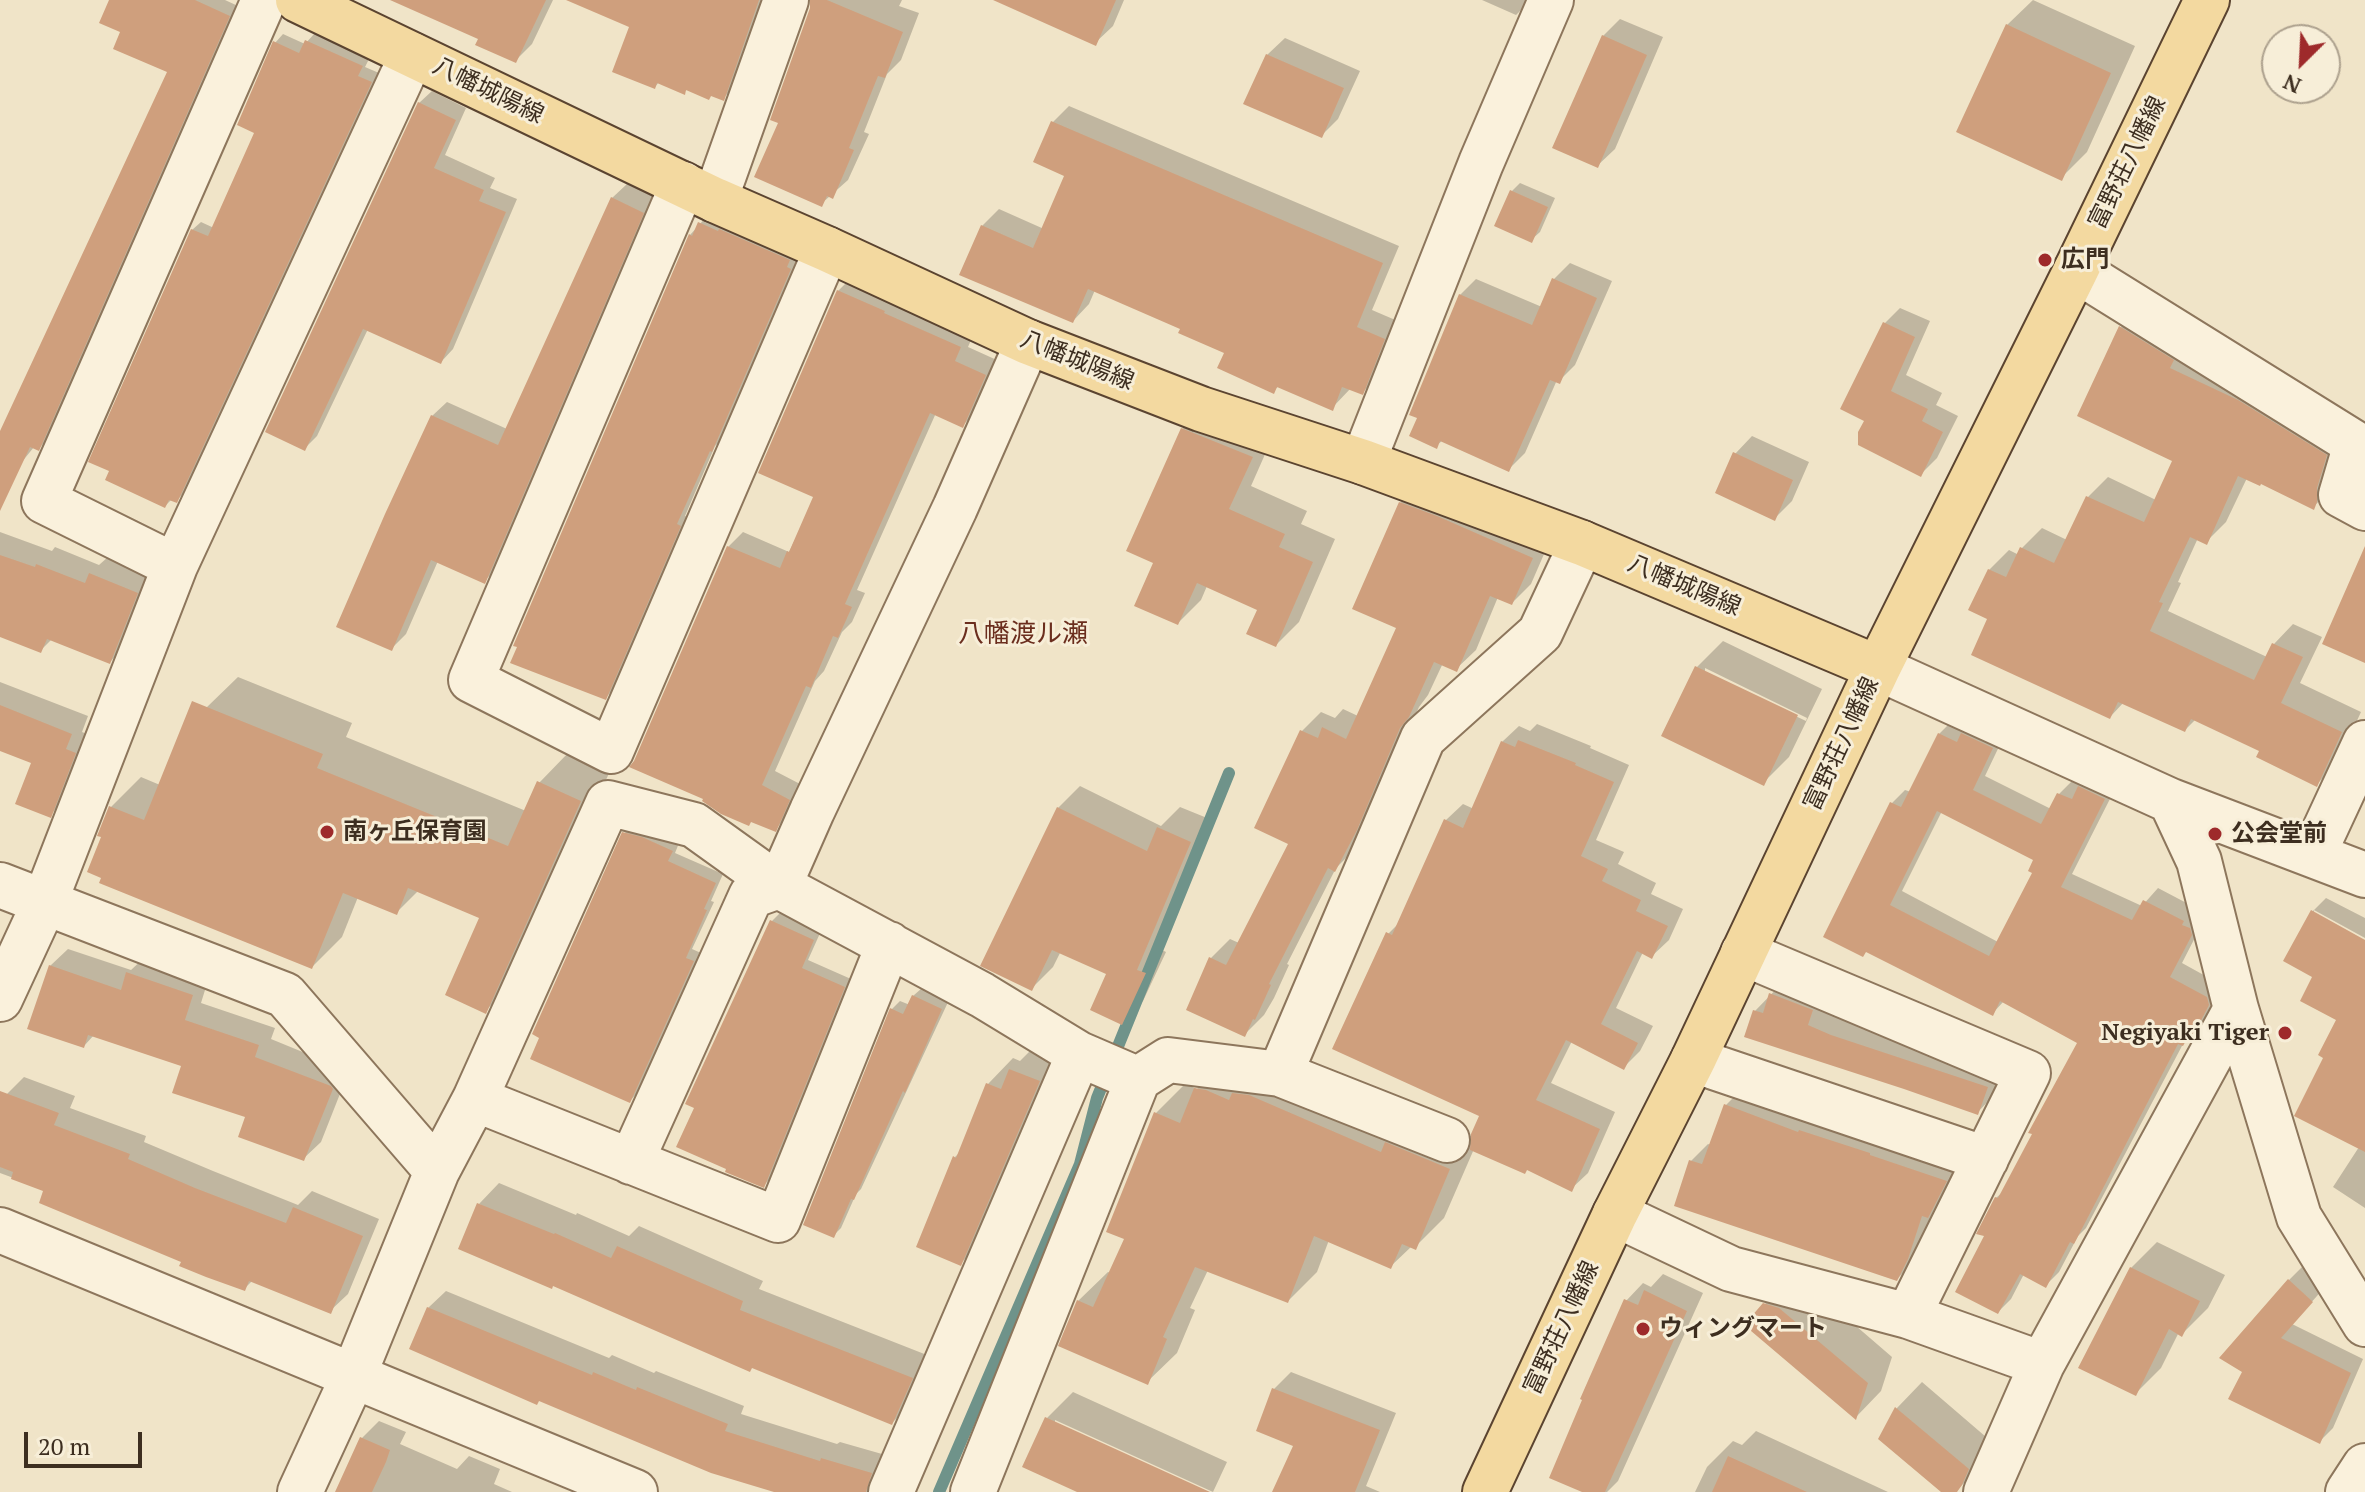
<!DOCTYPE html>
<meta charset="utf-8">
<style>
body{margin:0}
#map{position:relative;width:2365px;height:1492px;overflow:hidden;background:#f0e4c8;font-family:"PT Serif",serif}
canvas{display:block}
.north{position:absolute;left:2261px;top:24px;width:80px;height:80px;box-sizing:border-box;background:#f7eed8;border:2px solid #ada18e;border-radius:50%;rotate:204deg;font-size:22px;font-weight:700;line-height:32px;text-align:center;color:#3d2e20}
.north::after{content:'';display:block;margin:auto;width:28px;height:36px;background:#9e2a2b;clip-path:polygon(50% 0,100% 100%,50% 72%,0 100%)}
.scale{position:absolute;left:24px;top:1432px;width:118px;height:36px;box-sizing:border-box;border:4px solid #3d2e20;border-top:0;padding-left:10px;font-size:24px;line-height:28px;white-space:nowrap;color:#3d2e20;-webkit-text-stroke:6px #f7eed8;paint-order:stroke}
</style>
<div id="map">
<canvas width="2365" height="1492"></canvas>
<div class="north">N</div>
<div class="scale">20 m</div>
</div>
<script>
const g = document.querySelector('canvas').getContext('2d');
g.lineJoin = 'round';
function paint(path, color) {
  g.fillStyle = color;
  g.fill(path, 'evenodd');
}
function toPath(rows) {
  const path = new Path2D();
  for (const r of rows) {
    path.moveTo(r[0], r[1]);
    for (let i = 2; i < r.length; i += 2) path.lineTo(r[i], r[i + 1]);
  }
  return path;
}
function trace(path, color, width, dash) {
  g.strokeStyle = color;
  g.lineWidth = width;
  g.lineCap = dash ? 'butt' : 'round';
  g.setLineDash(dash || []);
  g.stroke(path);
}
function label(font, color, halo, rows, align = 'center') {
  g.font = font + ' "PT Serif","Noto Sans JP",serif';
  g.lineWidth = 6;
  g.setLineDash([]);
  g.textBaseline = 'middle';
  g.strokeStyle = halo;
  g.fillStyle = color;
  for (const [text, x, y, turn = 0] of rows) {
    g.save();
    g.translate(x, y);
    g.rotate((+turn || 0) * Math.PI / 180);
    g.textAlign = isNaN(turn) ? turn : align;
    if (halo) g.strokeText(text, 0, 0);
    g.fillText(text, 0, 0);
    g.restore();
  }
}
paint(toPath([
 [118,0,225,0,238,6,48,439,38,449,34,447,21,463,0,454,0,436,169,71,123,31],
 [409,0,553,0,532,44,515,61,481,38],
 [570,0,769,0,740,82,723,98,688,89,684,92,659,82,655,87,631,25],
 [811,0,902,0,899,6,919,13,901,60,887,74,864,132,869,134,848,180,821,204,781,122,812,9],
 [1038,0,1124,0,1113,26,1095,43],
 [1482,0,1531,0,1516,15],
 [2033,0,2135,46,2087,152,2061,178,2007,25],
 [1620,19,1663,37,1615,149,1597,166,1603,36],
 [315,33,370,57,365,67,379,73,184,493,176,501,172,499,165,506,192,230,201,222,214,228,257,132,275,43,283,34,305,44],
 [1285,38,1360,71,1338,119,1321,136,1267,55],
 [432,91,466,108,445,155,495,178,490,188,517,199,453,349,441,362,368,329,317,436,305,448,419,103],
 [1069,106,1399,246,1372,310,1400,322,1379,376,1362,393,1351,388,1332,408,1279,386,1273,391,1226,352,1183,328,1095,290,1089,304,1073,321,982,226,999,209,1044,229,1067,174,1053,122],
 [1520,183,1555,198,1540,232,1531,240,1512,191],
 [627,184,657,198,499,567,484,581,438,561,406,634,392,648,432,416,447,402,507,429,612,198],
 [708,215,798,260,720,441,715,446,685,516,688,517,614,689,605,698,690,235],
 [1570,263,1612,281,1575,365,1559,381,1557,380,1525,453,1509,469,1443,440,1436,446,1460,295,1476,279,1542,307,1554,279],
 [853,276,974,333,968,347,999,361,977,411,963,425,936,413,857,590,865,593,852,622,842,632,824,671,815,681,775,771,802,785,789,815,775,829,752,820,728,547,743,532,789,552,816,496,761,472,838,291],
 [1900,308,1930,321,1906,375,1942,393,1936,405,1958,416,1937,458,1921,474,1867,420,1884,324],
 [2141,308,2345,435,2333,488,2313,507,2261,482,2247,478,2226,522,2206,542,2198,538,2178,582,2181,583,2168,611,2267,657,2274,644,2293,624,2322,637,2300,683,2361,712,2337,764,2317,784,2262,750,2196,719,2185,730,2124,702,2110,717,1990,618,1989,570,2009,550,2019,555,2022,548,2042,528,2067,540,2088,497,2108,477,2156,500,2175,460,2121,327],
 [1205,406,1274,434,1251,486,1307,511,1301,524,1335,539,1299,622,1276,645,1259,609,1207,586,1201,600,1178,623,1156,562,1182,429],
 [1752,436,1809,462,1792,501,1775,518,1735,454],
 [1420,484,1551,538,1531,584,1512,603,1498,597,1476,650,1456,669,1443,663,1428,695,1419,707,1354,850,1336,868,1287,964,1289,965,1274,998,1264,1015,1245,1034,1211,958,1230,939,1239,943,1290,843,1302,731,1321,712,1335,718,1343,709,1358,716,1399,627,1400,503],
 [0,532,52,551,55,547,99,565,108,557,154,575,127,644,110,662,52,639,41,650,0,629],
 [1723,641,1822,689,1789,757,1763,783,1697,667],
 [1705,668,1807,718,1806,721,1705,673],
 [238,677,352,723,346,737,526,811,539,783,569,752,610,771,516,981,485,1011,482,917,418,891,397,912,358,897,342,937,312,967,104,836,110,808,141,777,160,785,198,732,207,707],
 [0,682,88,716,82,732,92,736,67,798,50,815,34,762,0,748],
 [1952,721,2005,734,1985,776,2051,809,2059,794,2072,781,2082,785,2093,774,2117,785,2072,874,2142,906,2158,888,2196,908,2204,920,2182,963,2220,984,2222,991,2206,1019,2183,1044,2086,1228,2078,1236,2059,1272,2046,1285,2024,1274,2011,1299,1998,1312,1996,1198,2006,1189,2080,1043,2004,1001,1992,1014,1867,950,1825,937,1892,803,1905,790,1911,792,1939,734],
 [1942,811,2036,859,2034,872,1998,942,1902,891],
 [1537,724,1591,746,1590,748,1629,765,1596,840,1624,852,1618,864,1656,883,1651,894,1683,909,1669,940,1652,956,1643,952,1616,1008,1653,1026,1640,1051,1624,1067,1572,1041,1551,1083,1615,1112,1588,1173,1571,1189,1528,1169,1474,1149,1444,1218,1415,1247,1412,1246,1391,1266,1329,1240,1317,1272,1288,1301,1208,1270,1190,1308,1195,1310,1177,1353,1147,1382,1078,1301,1108,1272,1111,1273,1127,1238,1156,1113,1185,1084,1197,1089,1226,1060,1416,1114,1473,1137,1481,1115,1388,934,1402,920,1446,820,1463,804,1474,809,1502,742,1519,726,1530,731],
 [1080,786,1161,826,1180,807,1212,820,1158,948,1166,952,1143,1001,1122,1022,1108,973,1061,951,1053,967,1031,989,1058,808],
 [632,825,679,843,675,853,723,874,711,901,714,902,692,949,701,953,638,1092,630,1101,624,834],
 [2326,898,2365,918,2365,938,2314,910,2314,915,2364,942,2365,939,2365,1208,2333,1187,2359,1147,2326,1057,2339,1019,2315,976,2312,912],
 [780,913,821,931,808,960,851,979,772,1177,764,1185,772,921],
 [68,949,131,970,146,956,209,977,201,1003,275,1028,271,1039,349,1071,321,1142,303,1159,184,1065,94,1035,84,1046,50,966],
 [1788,977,2004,1070,1994,1095,1977,1113,1755,1011],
 [922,988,949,1000,861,1189,856,1194,841,1228,833,1236,806,1224,892,1009,900,1001,910,1005,913,996],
 [1037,1044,1065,1055,986,1238,960,1264,955,1157,960,1152,988,1084,1013,1058,1020,1061],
 [24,1077,75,1096,70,1108,146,1136,144,1142,213,1171,298,1205,312,1191,379,1219,348,1294,330,1311,253,1280,244,1289,183,1261,46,1190,0,1173,0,1110,7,1094],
 [1743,1088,1962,1164,1945,1198,1935,1209,1925,1240,1914,1262,1897,1279,1691,1161,1708,1144,1711,1145,1725,1106],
 [499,1183,576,1215,577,1213,629,1236,639,1226,763,1281,759,1289,932,1357,913,1402,892,1423,479,1204],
 [2157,1242,2225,1275,2208,1308,2182,1334,2179,1332,2161,1368,2135,1394,2131,1268],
 [2302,1267,2325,1287,2292,1324,2363,1359,2333,1428,2320,1441,2231,1398,2289,1280],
 [1663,1274,1703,1293,1618,1481,1607,1492,1587,1492,1626,1301,1643,1283,1651,1287],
 [1791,1278,1805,1282,1892,1357,1881,1391,1856,1417,1764,1305],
 [446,1291,609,1358,612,1355,654,1373,656,1371,744,1406,741,1414,837,1444,840,1442,882,1454,870,1492,781,1492,428,1308],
 [1291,1372,1396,1413,1366,1486,1380,1492,1274,1492,1295,1445,1274,1389],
 [1922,1382,1993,1443,1976,1471,1955,1492,1944,1492,1881,1438,1897,1408],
 [1073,1392,1227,1462,1213,1492,1055,1420,1055,1424,1205,1492,1082,1492,1047,1418],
 [379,1421,406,1432,400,1444,457,1469,469,1456,500,1469,494,1484,512,1492,337,1492,362,1438],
 [1756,1431,1888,1492,1695,1492,1707,1467,1733,1441,1742,1445]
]), '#0003');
trace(toPath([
 [939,1492,1080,1164,1097,1098,1229,773]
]), '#6f938a', 12);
paint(toPath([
 [109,0,195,0,230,16,39,451,30,447,0,511,0,431,167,72,113,49,120,32,99,23],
 [390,0,546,0,516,63,475,45,478,39],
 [566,0,759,0,724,101,711,96,709,100,686,90,685,95,657,83,655,89,612,72,629,27],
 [810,0,827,0,903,32,885,78,878,76,849,148,854,150,833,199,827,196,822,207,754,177,778,123,770,120,810,8],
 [993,0,1116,0,1096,46],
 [2006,24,2111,73,2062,181,1956,132],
 [1602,35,1647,55,1598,168,1552,148],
 [305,40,363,66,358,76,372,82,177,503,169,500,165,508,105,480,109,471,88,462,191,229,208,236,254,133,237,125,273,41,299,53],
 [1266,54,1344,88,1322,138,1243,104],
 [418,102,456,120,434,168,484,190,479,201,506,212,441,364,363,329,305,451,265,432],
 [1051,121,1383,263,1357,327,1385,339,1363,395,1342,387,1333,411,1277,387,1274,394,1217,368,1224,353,1178,333,1180,329,1088,289,1073,323,959,275,981,225,1033,248,1064,176,1033,162],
 [1510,190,1548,207,1532,243,1494,226],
 [611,197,644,213,485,584,431,560,392,651,336,627,385,514,431,415,498,445],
 [698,222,718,231,719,229,790,260,787,267,791,269,712,452,710,451,677,524,681,526,606,700,510,663,517,647,513,646,689,234,692,236],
 [1552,278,1597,298,1560,384,1550,380,1509,472,1440,441,1437,449,1409,436,1417,418,1409,415,1459,294,1532,325],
 [837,290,885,311,884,313,961,347,955,361,986,375,963,428,930,413,845,604,852,607,838,638,833,636,811,688,806,686,762,785,790,800,776,832,751,822,749,826,721,814,702,801,703,799,629,767,634,761,727,546,780,568,787,551,789,552,813,497,758,473],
 [1883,322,1915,337,1891,391,1928,409,1922,421,1943,432,1921,477,1858,445,1858,432,1864,421,1840,409],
 [2119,326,2174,360,2170,368,2238,400,2327,455,2317,488,2317,502,2314,510,2261,484,2260,486,2238,476,2207,545,2190,537,2159,602,2163,603,2150,631,2254,680,2272,643,2303,657,2281,703,2342,732,2317,787,2256,757,2259,751,2191,719,2185,732,2118,702,2110,719,1971,655,1987,619,1968,610,1988,569,2006,577,2020,547,2054,563,2086,496,2144,522,2172,461,2077,416],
 [1181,428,1253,457,1229,509,1285,534,1279,547,1313,562,1276,647,1246,634,1257,610,1197,583,1178,625,1134,606,1153,563,1126,551],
 [1733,452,1793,480,1775,521,1715,493],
 [1399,502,1437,516,1533,558,1512,605,1490,596,1457,672,1434,662,1409,717,1400,728,1357,830,1335,872,1328,868,1269,984,1271,985,1255,1020,1253,1019,1245,1037,1186,1010,1209,957,1226,965,1288,844,1254,828,1300,730,1318,738,1322,727,1346,739,1396,628,1352,609],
 [2365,546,2365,663,2322,644],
 [0,555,35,567,36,564,85,583,89,573,138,593,110,664,47,639,41,653,0,637],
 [1695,666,1798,715,1764,786,1661,736],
 [192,701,323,754,317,768,508,846,537,781,581,801,486,1014,445,995,479,918,408,888,397,915,343,893,312,969,99,883,101,878,87,872,101,837,97,836,109,806,144,820],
 [0,705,72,734,66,749,76,753,51,818,15,804,31,763,0,751],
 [1938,733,1957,742,1961,733,1993,748,1973,790,2041,824,2057,793,2072,799,2078,786,2105,799,2061,887,2132,920,2143,900,2184,921,2182,925,2190,928,2192,935,2170,977,2207,997,2209,1005,2194,1034,2190,1033,2183,1046,2178,1044,2074,1244,2070,1242,2046,1288,2020,1274,1998,1314,1955,1292,1984,1236,1976,1234,1995,1197,1998,1198,2032,1134,2028,1133,2077,1043,2000,1001,1993,1016,1866,952,1863,957,1823,937,1890,802,1901,807],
 [1937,811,2033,860,2028,871,2032,873,1989,956,1890,905],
 [1518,740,1576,763,1575,765,1614,782,1581,856,1608,869,1602,881,1641,900,1636,911,1668,926,1652,959,1637,951,1601,1024,1638,1043,1624,1070,1566,1040,1536,1100,1600,1129,1572,1192,1527,1170,1525,1174,1470,1150,1471,1134,1479,1116,1332,1049,1386,932,1392,935,1444,819,1463,828,1501,741,1515,747],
 [1057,807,1147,851,1157,827,1191,842,1137,970,1146,973,1122,1025,1090,1010,1106,974,1052,950,1032,991,980,966],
 [622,832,642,837,673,851,668,861,716,883,704,909,707,910,686,958,694,961,630,1103,530,1059,539,1038,532,1034],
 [2311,910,2365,940,2365,1152,2294,1116,2323,1058,2318,1055,2336,1020,2300,1001,2312,977,2283,961],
 [770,920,814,940,802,968,845,987,764,1188,725,1172,726,1169,676,1147,694,1108,685,1104],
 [49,965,121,990,126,972,193,995,185,1020,259,1045,255,1057,331,1086,333,1089,304,1161,238,1137,245,1117,172,1093,181,1066,88,1035,84,1048,27,1029],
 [1769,993,1813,1010,1808,1025,1831,1035,1988,1087,1978,1115,1904,1089,1744,1037,1753,1010,1763,1013],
 [912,995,942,1009,905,1093,903,1091,854,1200,851,1199,834,1238,803,1225,890,1008,903,1014],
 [1009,1069,1040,1081,961,1266,916,1247,953,1156,956,1158,986,1083,1001,1089],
 [1194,1088,1206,1090,1229,1100,1232,1093,1249,1095,1381,1152,1385,1142,1450,1169,1416,1250,1402,1244,1391,1269,1314,1236,1288,1303,1195,1267,1163,1337,1167,1339,1148,1385,1058,1346,1077,1300,1093,1307,1124,1239,1106,1232,1154,1112,1180,1123],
 [0,1091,59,1113,54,1125,130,1154,128,1159,195,1188,286,1223,293,1207,363,1236,331,1314,249,1281,245,1291,206,1277,179,1266,181,1262,39,1203,43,1191,11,1179,13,1172,0,1167],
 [1724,1104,1798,1132,1799,1130,1870,1153,1870,1155,1947,1181,1928,1218,1922,1216,1908,1259,1897,1281,1674,1206,1689,1160,1702,1164],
 [477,1203,554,1234,555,1233,611,1258,617,1246,743,1301,740,1310,913,1378,892,1425,752,1368,750,1372,553,1286,552,1289,458,1249],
 [2130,1267,2200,1301,2182,1337,2169,1329,2136,1396,2078,1368],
 [2288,1279,2313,1302,2281,1338,2351,1373,2320,1444,2228,1399,2242,1372,2219,1358],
 [1644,1290,1687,1311,1605,1492,1582,1492,1549,1478,1582,1400,1580,1399,1624,1299,1638,1305],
 [1763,1303,1779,1308,1868,1383,1856,1420,1744,1325],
 [427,1307,592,1375,593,1372,636,1390,637,1387,728,1424,725,1431,820,1461,821,1458,872,1473,866,1492,774,1492,711,1473,539,1401,537,1405,409,1349],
 [1272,1388,1380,1430,1355,1492,1272,1492,1293,1446,1256,1431],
 [1895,1407,1969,1469,1962,1485,1957,1492,1941,1492,1878,1439],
 [1045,1417,1210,1492,1077,1492,1022,1467],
 [360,1437,390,1450,386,1462,372,1492,335,1492],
 [1728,1456,1807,1492,1712,1492]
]), '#cf9f7d');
const minor = toPath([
 [683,184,471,680,611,751,827,249],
 [715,200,786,0],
 [2076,270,2356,444,2341,495,2365,508],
 [1363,462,1481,163,1551,0],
 [175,566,44,501,264,0],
 [1878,668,2171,801,2365,875],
 [2171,801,2199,861,2236,1009,2299,1217,2365,1324],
 [2313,855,2365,743],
 [0,885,285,995,437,1171],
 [1743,953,2028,1073,1908,1316],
 [0,999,44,904,175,566,412,55],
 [1693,1060,1986,1159],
 [1280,1074,1423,738,1540,633,1582,543],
 [475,1099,778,1220,889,944],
 [631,1162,751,896,779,886,812,811,955,508,1028,342],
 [1615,1214,1731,1269,1908,1316,2042,1364,1986,1492],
 [0,1230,635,1492],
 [2042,1364,2236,1009],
 [300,1492,353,1377,437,1171,475,1099,608,803,694,825,779,886,982,995,1079,1054,1130,1076,1138,1079,1168,1060,1280,1074,1447,1140],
 [891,1492,1079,1054],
 [973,1492,1138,1079],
 [2348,1492,2365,1466]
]);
const major = toPath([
 [298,0,715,200,827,249,1028,342,1201,409,1363,462,1582,543,1878,668],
 [1485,1492,1615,1214,1693,1060,1878,668,2076,270,2207,0]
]);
trace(minor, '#8d765c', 48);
trace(major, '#5b4430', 48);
trace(minor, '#faf1dc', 44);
trace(major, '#f3d9a0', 44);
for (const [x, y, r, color] of [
 [2045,260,8,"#9e2a2b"],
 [327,832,8,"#9e2a2b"],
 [2215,834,8,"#9e2a2b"],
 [2285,1033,8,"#9e2a2b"],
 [1643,1329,8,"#9e2a2b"]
]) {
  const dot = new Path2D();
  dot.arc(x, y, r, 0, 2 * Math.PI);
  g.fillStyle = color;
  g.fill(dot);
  trace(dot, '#f7eed8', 3);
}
label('24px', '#3d2e20', '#f7eed8', [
 ["八幡城陽線",488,91,26],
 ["富野荘八幡線",2128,163,-64],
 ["八幡城陽線",1077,361,22],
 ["八幡城陽線",1684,586,23],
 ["富野荘八幡線",1842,744,-65],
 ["富野荘八幡線",1562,1328,-65]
]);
label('bold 24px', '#3d2e20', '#f7eed8', [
 ["広門",2061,260],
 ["南ヶ丘保育園",343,832],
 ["公会堂前",2231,834],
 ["Negiyaki Tiger",2269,1033,"right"],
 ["ウィングマート",1659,1329]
], 'left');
label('26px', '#6b2e1e', '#f7eed8', [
 ["八幡渡ル瀬",1023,635]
]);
</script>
